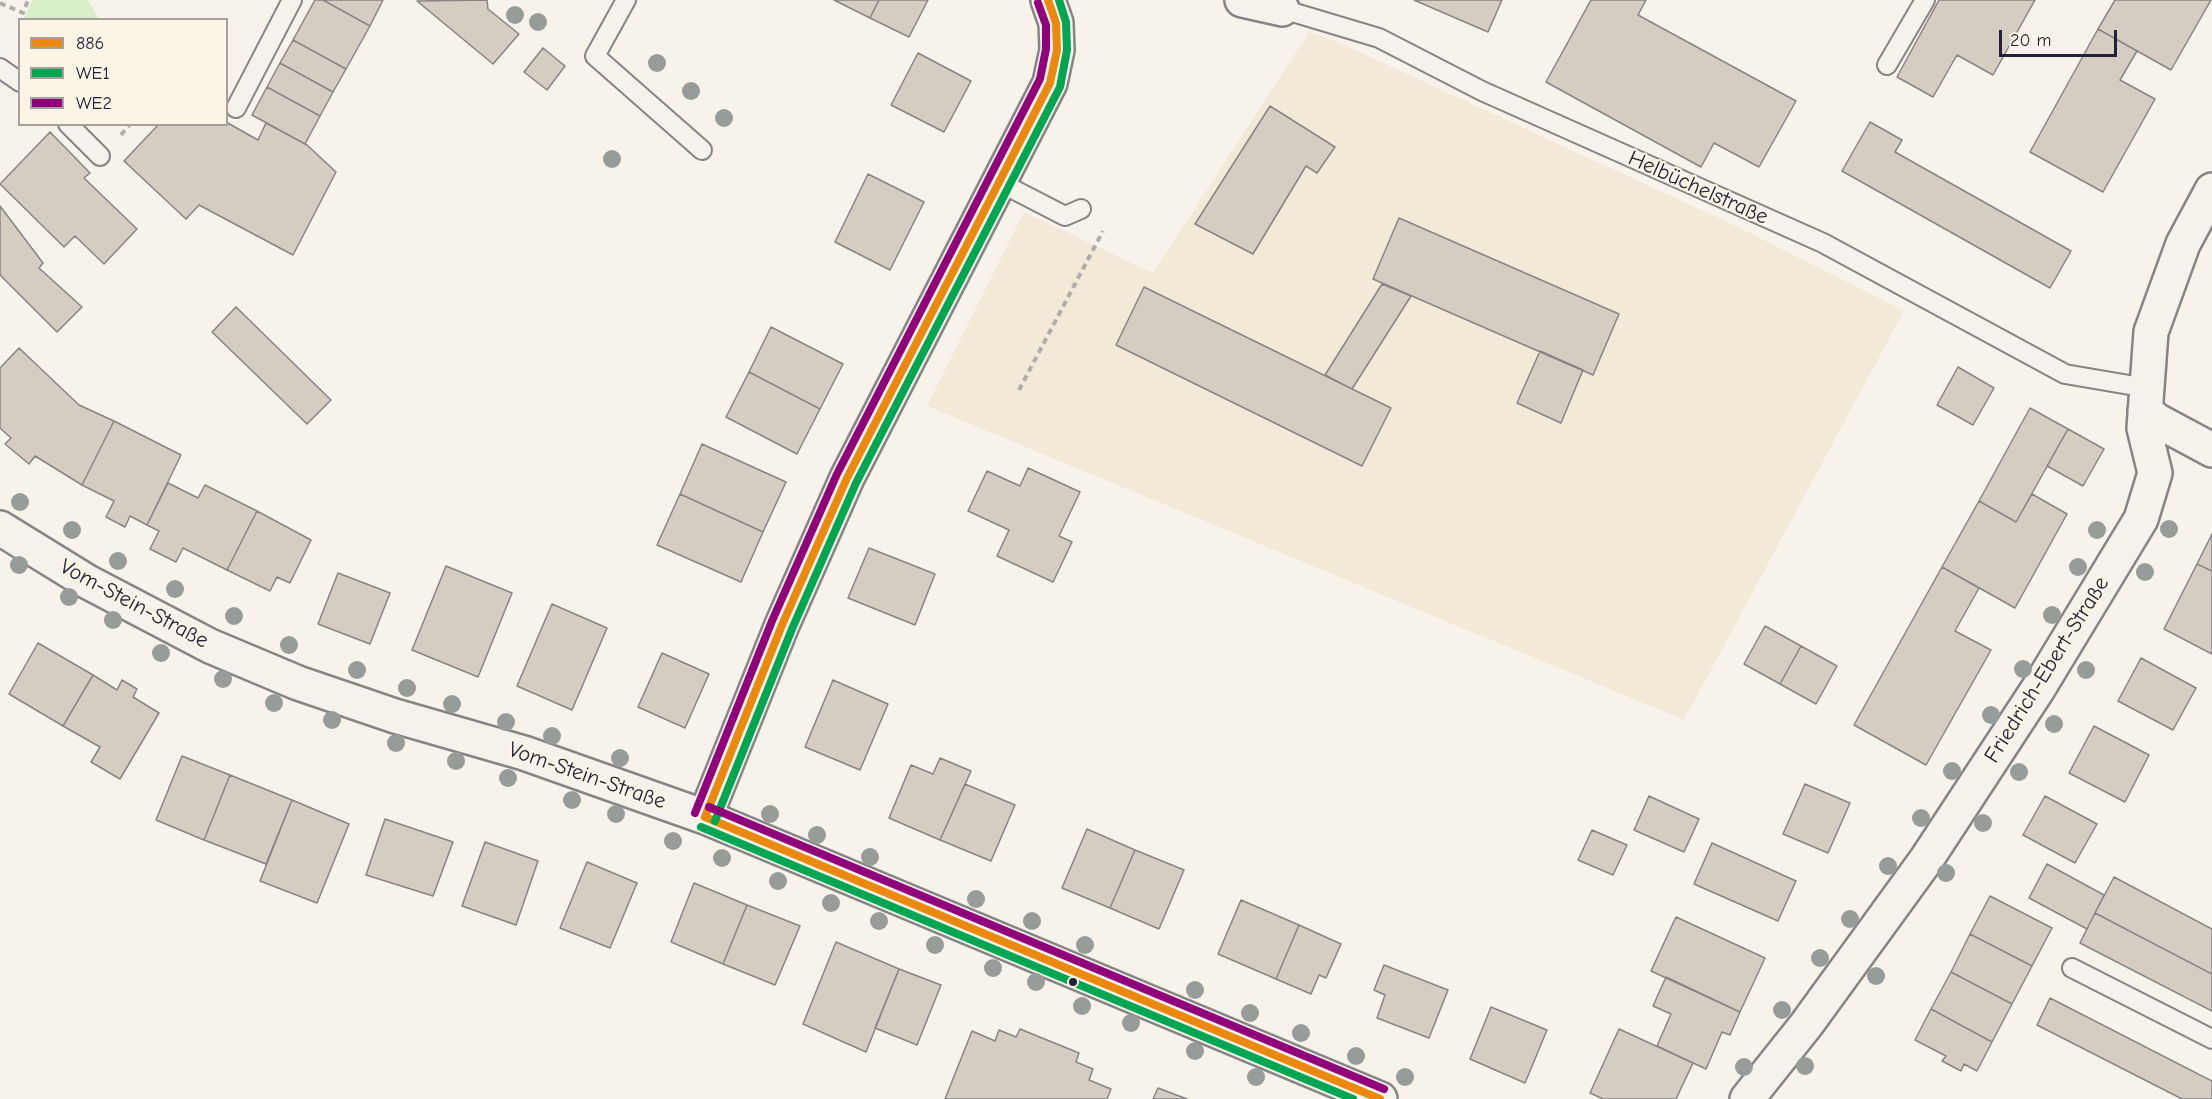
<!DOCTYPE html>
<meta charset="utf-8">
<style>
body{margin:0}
#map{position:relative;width:2212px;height:1099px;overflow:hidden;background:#f7f3ea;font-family:"Comic Neue",sans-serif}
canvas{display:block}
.legend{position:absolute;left:18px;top:18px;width:210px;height:108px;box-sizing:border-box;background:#fcf5e5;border:2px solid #a5a1a1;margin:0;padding:8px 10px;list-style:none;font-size:18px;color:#22223b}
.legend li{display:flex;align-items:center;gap:12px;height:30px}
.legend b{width:30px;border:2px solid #a5a1a1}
.scale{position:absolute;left:1999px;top:30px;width:118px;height:27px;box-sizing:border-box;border:3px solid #22223b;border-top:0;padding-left:8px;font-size:18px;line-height:21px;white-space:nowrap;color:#22223b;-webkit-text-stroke:4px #fcf5e5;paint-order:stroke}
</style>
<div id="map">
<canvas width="2212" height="1099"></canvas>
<ul class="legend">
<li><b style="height:8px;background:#eb880e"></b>886</li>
<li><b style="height:8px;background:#00a651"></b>WE1</li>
<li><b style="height:8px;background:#91007b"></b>WE2</li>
</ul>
<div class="scale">20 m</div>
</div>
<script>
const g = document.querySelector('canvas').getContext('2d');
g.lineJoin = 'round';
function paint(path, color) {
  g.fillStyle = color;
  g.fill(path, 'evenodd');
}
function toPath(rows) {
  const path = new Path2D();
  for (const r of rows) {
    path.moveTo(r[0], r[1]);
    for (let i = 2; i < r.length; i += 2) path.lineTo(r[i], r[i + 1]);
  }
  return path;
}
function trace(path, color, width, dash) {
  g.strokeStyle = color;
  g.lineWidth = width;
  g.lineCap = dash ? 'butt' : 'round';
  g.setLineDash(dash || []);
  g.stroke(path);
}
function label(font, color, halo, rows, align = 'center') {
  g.font = font + ' "Comic Neue",sans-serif';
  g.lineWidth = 4.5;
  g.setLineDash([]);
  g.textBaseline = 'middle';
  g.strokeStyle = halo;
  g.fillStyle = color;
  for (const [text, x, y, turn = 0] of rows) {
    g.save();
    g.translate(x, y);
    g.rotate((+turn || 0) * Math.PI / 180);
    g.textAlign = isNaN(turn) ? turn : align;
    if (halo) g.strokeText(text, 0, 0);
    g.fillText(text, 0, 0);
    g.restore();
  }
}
paint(toPath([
 [1309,32,1336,41,1740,228,1904,311,1684,720,927,406,1024,212,1153,273]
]), '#f3e9d7');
paint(toPath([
 [32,0,88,0,99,19,24,19]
]), '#d8efc7');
const building = toPath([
 [315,0,323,0,370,26,346,69,293,40,315,0],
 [323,0,383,0,370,26,323,0],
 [487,0,488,9,519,34,493,64,417,1,487,0],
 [834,0,879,0,870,18,834,0],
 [879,0,928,0,909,37,870,18,879,0],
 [1414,0,1502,0,1488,32,1414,0],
 [1591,0,1646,0,1638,15,1796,101,1759,167,1714,143,1701,167,1546,82,1591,0],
 [1939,0,2035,0,1993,75,1957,55,1933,97,1897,77,1939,0],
 [2115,0,2211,0,2171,70,2098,29,2115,0],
 [2098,29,2137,51,2120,80,2155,99,2103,192,2030,152,2098,29],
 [293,40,346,69,333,92,280,63,293,40],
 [543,48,565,66,547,90,524,72,543,48],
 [918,53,971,81,944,132,891,105,918,53],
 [280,63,333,92,320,116,267,87,280,63],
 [267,87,320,116,305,144,252,115,267,87],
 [1270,106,1335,147,1317,173,1306,166,1253,254,1195,224,1270,106],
 [226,122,258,140,266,123,307,145,336,172,293,255,199,205,186,219,124,161,159,124,226,124,226,122],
 [1870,122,1902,140,1895,152,2071,251,2050,288,1842,171,1870,122],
 [50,132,90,173,84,178,137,229,104,264,75,236,64,247,0,184,50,132],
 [868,174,924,202,890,270,835,242,868,174],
 [0,206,43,263,39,268,82,307,57,332,0,275,0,206],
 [1399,218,1619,314,1593,375,1373,279,1399,218],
 [1382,284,1411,296,1352,389,1325,375,1382,284],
 [1144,287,1391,408,1362,466,1116,345,1144,287],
 [236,307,331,400,307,424,212,332,236,307],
 [771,327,843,364,820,409,749,372,771,327],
 [19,348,79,405,114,421,82,485,35,456,29,464,5,444,11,438,0,428,0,368,19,348],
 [1540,351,1583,370,1561,423,1517,403,1540,351],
 [1958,367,1994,388,1973,425,1937,405,1958,367],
 [749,372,820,409,797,454,726,417,749,372],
 [2030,408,2068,429,2016,522,1979,501,2030,408],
 [114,421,181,455,147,525,130,516,125,527,106,517,114,501,82,485,114,421],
 [2068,429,2104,449,2083,486,2047,466,2068,429],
 [702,444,786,482,763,532,680,494,702,444],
 [1028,468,1080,492,1059,536,1072,542,1053,582,997,556,1009,530,968,511,987,471,1020,486,1028,468],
 [168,483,198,498,205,485,257,511,227,570,183,548,176,562,150,549,159,531,147,525,168,483],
 [680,494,763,532,741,582,657,545,680,494],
 [2032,494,2067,514,2015,608,1942,567,1979,501,2016,522,2032,494],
 [257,511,311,540,290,583,277,577,270,591,227,570,257,511],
 [2212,534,2212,571,2197,564,2212,534],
 [869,548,935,574,915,625,848,598,869,548],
 [2197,564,2212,571,2212,654,2164,629,2197,564],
 [446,566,512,593,478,677,412,650,446,566],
 [1942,567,1979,588,1955,631,1991,650,1926,765,1854,725,1942,567],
 [338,573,390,593,370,644,318,624,338,573],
 [552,604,607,628,572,710,517,686,552,604],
 [1765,626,1801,646,1780,684,1744,664,1765,626],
 [38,643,93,675,63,726,9,694,38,643],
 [1801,646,1837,666,1816,704,1780,684,1801,646],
 [662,653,709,674,685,728,638,707,662,653],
 [2141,658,2196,688,2173,730,2118,701,2141,658],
 [93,675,117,690,122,680,137,689,133,697,159,713,120,779,91,762,100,747,63,726,93,675],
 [833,680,888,704,860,770,805,747,833,680],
 [2094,726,2149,755,2125,802,2069,773,2094,726],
 [182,756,230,775,204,840,156,820,182,756],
 [940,758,971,771,940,840,889,818,911,765,933,774,940,758],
 [230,775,292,800,266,864,204,840,230,775],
 [965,784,1015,805,991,861,940,840,965,784],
 [1805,784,1850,803,1828,853,1783,834,1805,784],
 [1649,796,1699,819,1684,852,1634,830,1649,796],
 [2045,796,2097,824,2075,863,2023,835,2045,796],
 [292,800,349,824,317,903,260,881,292,800],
 [385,819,453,842,433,896,366,875,385,819],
 [1087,829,1135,850,1110,908,1062,888,1087,829],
 [1592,830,1627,845,1613,875,1578,860,1592,830],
 [485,842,538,861,516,925,462,906,485,842],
 [1712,843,1796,881,1778,921,1694,884,1712,843],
 [1135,850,1184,870,1159,929,1110,908,1135,850],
 [587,862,637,883,610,948,560,928,587,862],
 [2047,864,2104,895,2087,929,2029,898,2047,864],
 [2114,877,2212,929,2212,974,2095,913,2114,877],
 [694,883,747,905,723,964,671,942,694,883],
 [1990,896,2052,928,2032,966,1970,934,1990,896],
 [1241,900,1299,925,1276,979,1218,954,1241,900],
 [747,905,800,926,775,985,723,964,747,905],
 [2095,913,2212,974,2212,1011,2080,943,2095,913],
 [1676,917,1765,958,1740,1012,1651,971,1676,917],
 [1299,925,1341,944,1326,978,1319,975,1311,994,1276,979,1299,925],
 [1970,934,2032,966,2012,1004,1951,972,1970,934],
 [836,942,899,969,866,1052,803,1024,836,942],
 [1384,965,1448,990,1429,1038,1377,1018,1385,995,1374,990,1384,965],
 [899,969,941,985,917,1045,875,1028,899,969],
 [1951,972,2012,1004,1992,1042,1931,1009,1951,972],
 [1666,977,1740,1012,1730,1035,1722,1032,1706,1069,1657,1046,1671,1014,1653,1006,1666,977],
 [2050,998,2212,1081,2212,1099,2182,1099,2037,1025,2050,998],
 [1491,1007,1547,1030,1525,1083,1470,1059,1491,1007],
 [1931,1009,1992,1042,1977,1071,1964,1064,1961,1071,1942,1061,1946,1056,1915,1040,1931,1009],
 [1020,1029,1079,1053,1076,1062,1093,1069,1089,1080,1111,1089,1107,1099,945,1099,972,1031,995,1041,999,1030,1016,1037,1020,1029],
 [1619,1029,1693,1063,1676,1099,1603,1099,1590,1093,1619,1029],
 [1158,1088,1187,1099,1153,1099,1158,1088]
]);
paint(building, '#d5cdc1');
trace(building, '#868485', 1.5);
const service = toPath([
 [626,0,595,56,702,150],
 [1282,9,1379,38,1482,91,1823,243,2065,374,2147,388],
 [1887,65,1925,0],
 [0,68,20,82],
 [236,108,292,0],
 [68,124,100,156],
 [999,182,1065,216,1081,209],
 [2072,968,2212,1039]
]);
const minor = toPath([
 [1242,0,1282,9],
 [2145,410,2156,420,2212,450],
 [0,528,86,581,210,646,298,683,395,716,524,753,705,817,1380,1099],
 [705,817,782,625,847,478,1050,83,1057,50,1056,23,1048,0],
 [1747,1099,1806,1025,1926,860,2038,689,2141,519,2155,473,2144,428,2151,332,2183,244,2212,190]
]);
trace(service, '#868485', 22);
trace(minor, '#868485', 38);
trace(toPath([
 [0,3,23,13,28,0],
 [158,124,159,125],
 [121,135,130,124],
 [1019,390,1103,231]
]), '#b0aead', 4, [6, 4.5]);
trace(service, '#f5f2ec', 18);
trace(minor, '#f5f2ec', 33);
trace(toPath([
 [705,817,782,625,847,478,1050,83,1057,50,1056,23,1048,0],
 [705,817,1380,1099]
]), '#eb880e', 8);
trace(toPath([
 [715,821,792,629,856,483,1060,87,1067,50,1066,22,1059,0],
 [701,827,1353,1099]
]), '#00a651', 8);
trace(toPath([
 [709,807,1384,1089],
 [695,813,772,621,837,474,1040,79,1046,49,1046,25,1038,3]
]), '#91007b', 8);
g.fillStyle = '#979c99';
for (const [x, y] of [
 [515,15],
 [538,22],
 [657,63],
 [691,91],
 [724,118],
 [612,159],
 [20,502],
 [2169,529],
 [72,530],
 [2097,530],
 [118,561],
 [19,565],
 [2078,567],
 [2145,572],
 [175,589],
 [69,597],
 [2052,615],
 [234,616],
 [113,620],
 [289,645],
 [161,653],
 [2023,669],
 [357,670],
 [2086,670],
 [223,679],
 [407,688],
 [274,703],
 [452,704],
 [1991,715],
 [332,720],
 [506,722],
 [2054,724],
 [552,736],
 [396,743],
 [620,758],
 [456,761],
 [1952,771],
 [2019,772],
 [508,778],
 [572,800],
 [616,814],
 [770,814],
 [1921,818],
 [1983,823],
 [817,835],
 [673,841],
 [870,857],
 [722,858],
 [1888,866],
 [1946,873],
 [778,881],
 [976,899],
 [831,903],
 [1850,919],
 [879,921],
 [1032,921],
 [935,945],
 [1085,945],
 [1820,958],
 [993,968],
 [1876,976],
 [1036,982],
 [1195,990],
 [1082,1006],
 [1782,1010],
 [1250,1013],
 [1131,1023],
 [1301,1033],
 [1195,1051],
 [1356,1056],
 [1805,1066],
 [1744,1067],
 [1256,1077],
 [1405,1077]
]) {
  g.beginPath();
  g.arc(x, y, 9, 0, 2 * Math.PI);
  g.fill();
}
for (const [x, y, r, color] of [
 [1073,982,5,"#22223b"]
]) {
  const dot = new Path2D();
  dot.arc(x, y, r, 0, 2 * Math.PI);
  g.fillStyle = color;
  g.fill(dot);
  trace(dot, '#fcf5e5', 2);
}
label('22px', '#22223b', '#fcf5e5', [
 ["Helbüchelstraße",1698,188,24],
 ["Vom-Stein-Straße",134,604,28],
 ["Friedrich-Ebert-Straße",2047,670,-58],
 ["Vom-Stein-Straße",587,776,19]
]);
</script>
